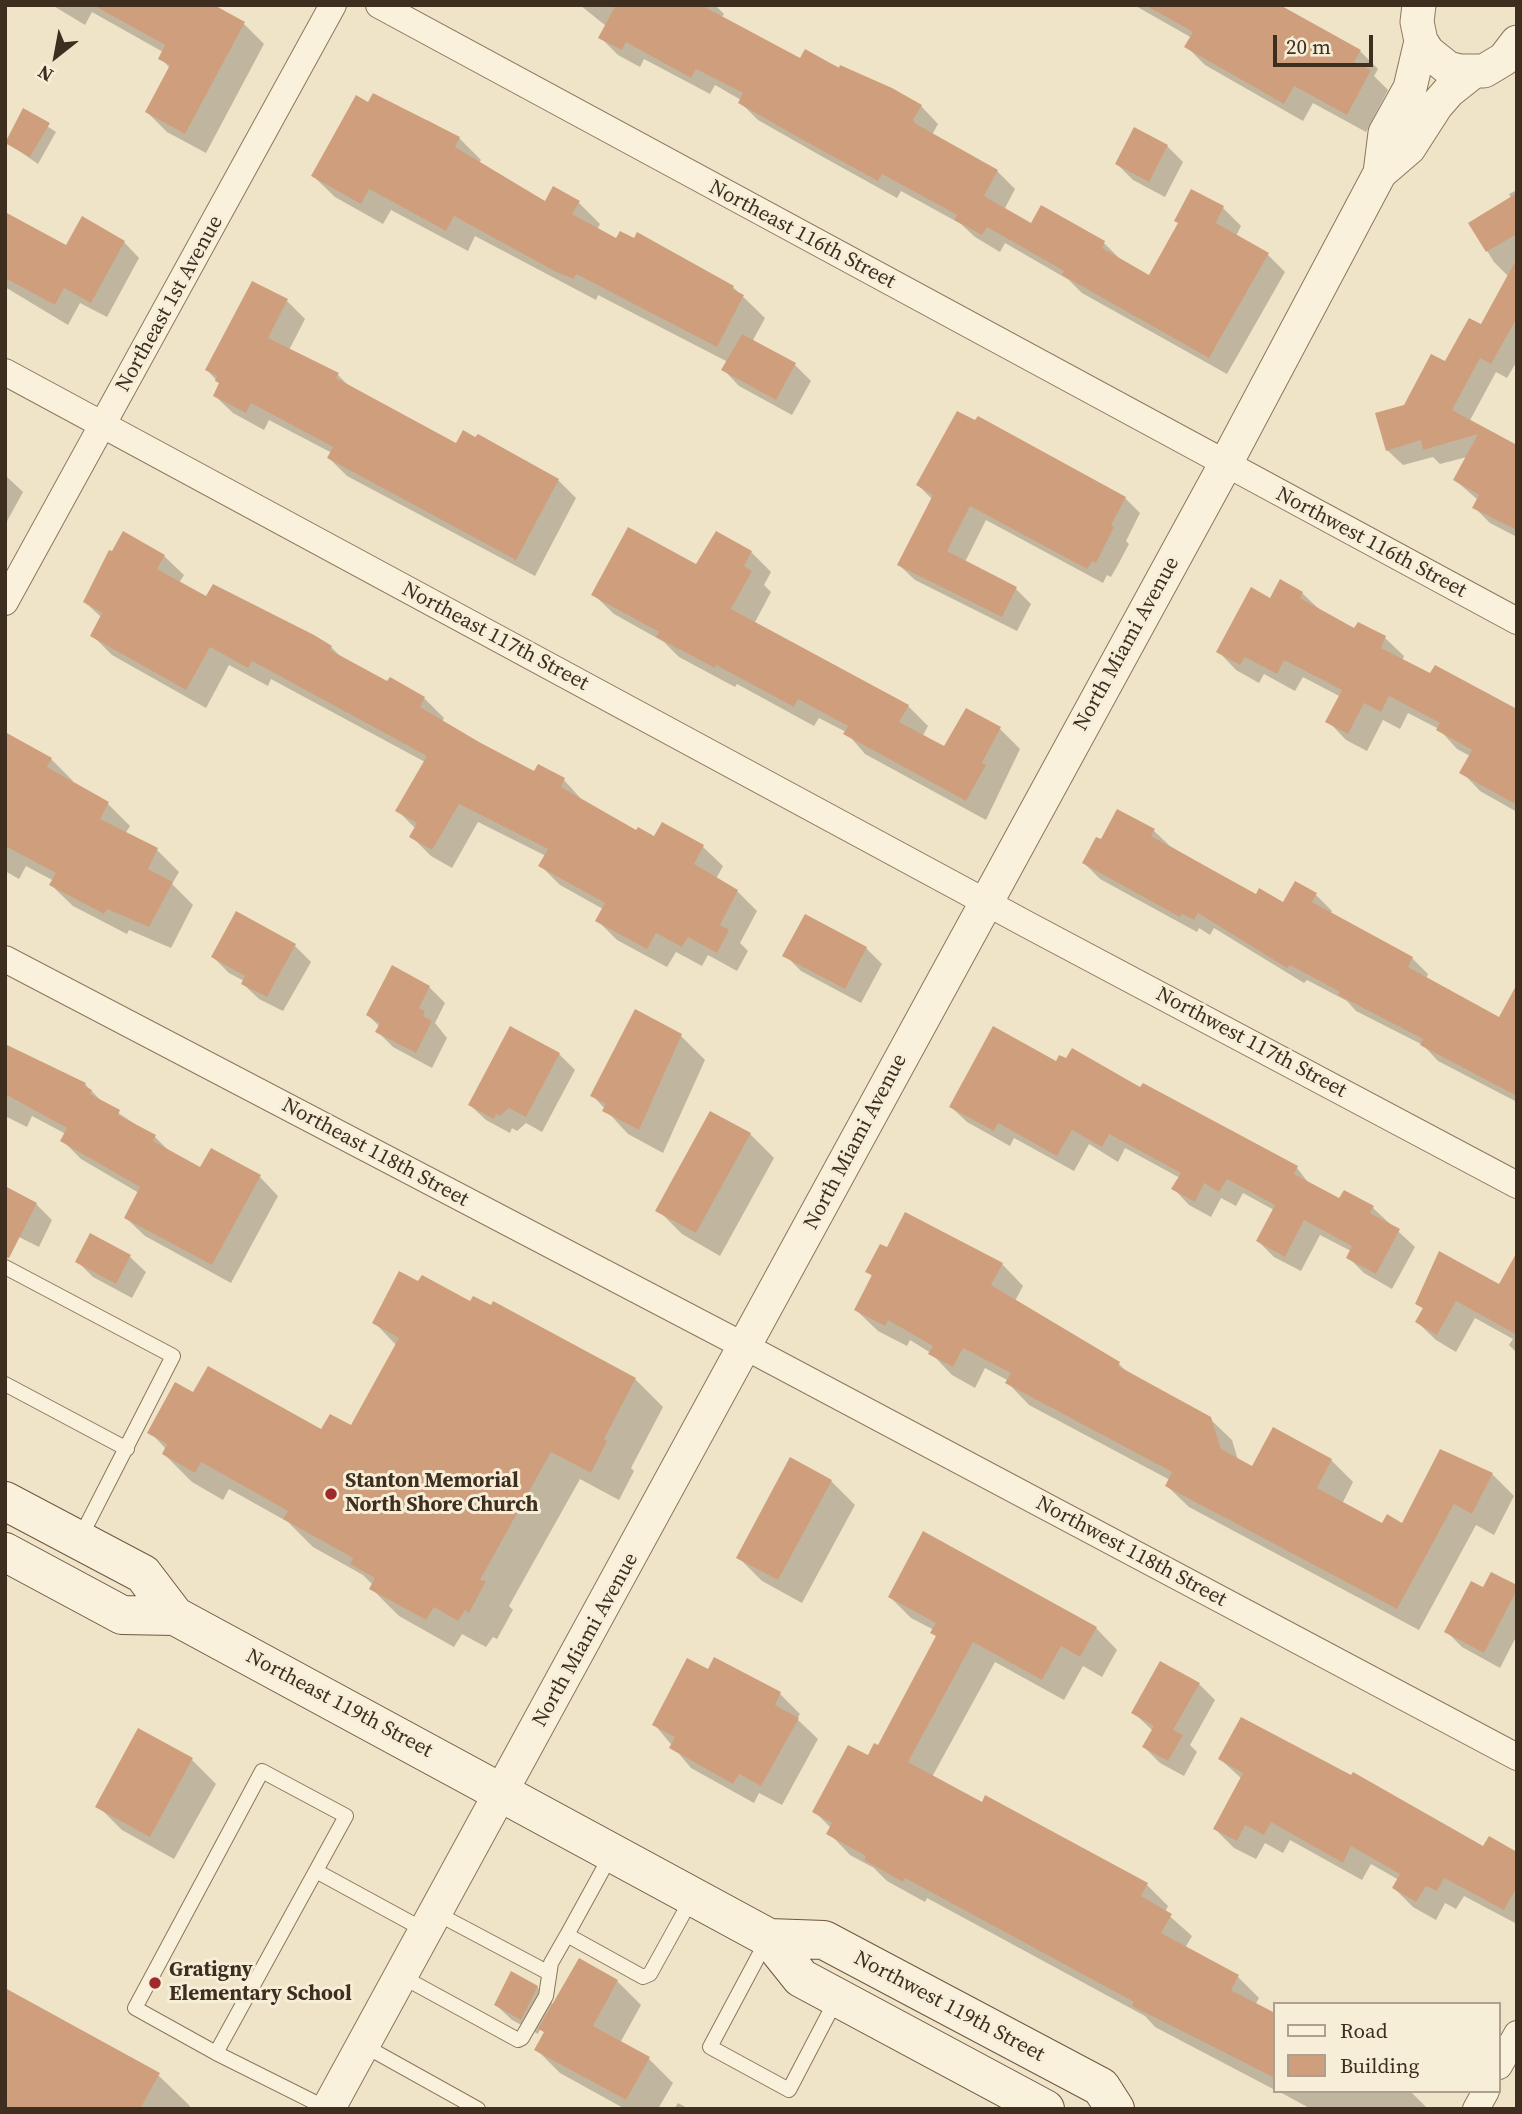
<!DOCTYPE html>
<style>
body{margin:0}
#map{position:relative;width:1522px;height:2114px;overflow:hidden;background:#f0e4c8;font-family:"Source Serif 4",serif}
canvas{display:block}
.frame{position:absolute;inset:0;border:7px solid #3d2e20;pointer-events:none}
.legend{position:absolute;left:1273px;top:2002px;width:228px;height:91px;box-sizing:border-box;background:#f7eed8;border:2px solid #ada18e;margin:0;padding:9px 12px;list-style:none;font-size:21px;color:#3d2e20}
.legend li{display:flex;align-items:center;gap:14px;height:35px}
.legend b{width:35px;border:2px solid #ada18e}
.north{position:absolute;left:21px;top:21px;width:70px;height:70px;-webkit-text-stroke:5px #f7eed8;paint-order:stroke;rotate:211deg;font-size:19px;font-weight:700;line-height:28px;text-align:center;color:#3d2e20}
.north::after{content:'';display:block;margin:auto;width:24px;height:32px;background:#3d2e20;clip-path:polygon(50% 0,100% 100%,50% 72%,0 100%)}
.scale{position:absolute;left:1273px;top:35px;width:100px;height:32px;box-sizing:border-box;border:4px solid #3d2e20;border-top:0;padding-left:9px;font-size:21px;line-height:24px;white-space:nowrap;color:#3d2e20;-webkit-text-stroke:5px #f7eed8;paint-order:stroke}
</style>
<div id="map">
<canvas width="1522" height="2114"></canvas>
<div class="frame"></div>
<ul class="legend">
<li><b style="height:9px;background:#faf1dc"></b>Road</li>
<li><b style="height:19px;background:#cf9f7d"></b>Building</li>
</ul>
<div class="north">N</div>
<div class="scale">20 m</div>
</div>
<script>
const g = document.querySelector('canvas').getContext('2d');
g.lineJoin = 'round';
function paint(path, color) {
  g.fillStyle = color;
  g.fill(path, 'evenodd');
}
function toPath(rows) {
  const path = new Path2D();
  for (const r of rows) {
    path.moveTo(r[0], r[1]);
    for (let i = 2; i < r.length; i += 2) path.lineTo(r[i], r[i + 1]);
  }
  return path;
}
function trace(path, color, width, dash) {
  g.strokeStyle = color;
  g.lineWidth = width;
  g.lineCap = dash ? 'butt' : 'round';
  g.setLineDash(dash || []);
  g.stroke(path);
}
function label(font, color, halo, rows, align = 'center') {
  g.font = font + ' "Source Serif 4",serif';
  g.lineWidth = 6;
  g.setLineDash([]);
  g.textBaseline = 'middle';
  g.strokeStyle = halo;
  g.fillStyle = color;
  for (const [text, x, y, turn = 0] of rows) {
    g.save();
    g.translate(x, y);
    g.rotate((+turn || 0) * Math.PI / 180);
    g.textAlign = isNaN(turn) ? turn : align;
    if (halo) g.strokeText(text, 0, 0);
    g.fillText(text, 0, 0);
    g.restore();
  }
}
paint(toPath([
 [52,5,210,5,244,24,264,44,206,153,167,132,147,112,170,68,160,58,163,52,92,12,85,25],
 [580,5,715,5,724,14,721,18,801,61,806,52,921,106,938,124,932,135,997,171,1015,189,1004,210,1031,225,1042,207,1104,243,1122,261,1150,278,1223,208,1241,226,1236,236,1267,254,1285,272,1227,374,1082,293,1069,280,1005,243,1000,252,975,237,961,224,901,191,897,198,823,157,758,120,740,102,741,100,715,85,710,94,644,59,640,67,618,55,600,37,606,26],
 [1134,5,1277,5,1360,51,1378,69,1374,76,1388,90,1366,132,1313,103,1303,121,1205,65,1187,47,1192,38],
 [23,110,56,132,38,164,6,142],
 [427,120,459,138,481,160,479,163,546,203,578,202,600,224,597,230,617,241,733,287,765,318,752,342,795,365,811,381,792,415,739,386,724,370,728,362,598,295,596,300,475,236,468,251,391,210,383,224,335,197,313,176],
 [1167,146,1183,162,1165,197,1133,180,1117,164],
 [1517,190,1517,274,1510,278,1494,262,1470,223,1511,198,1509,194],
 [5,214,66,248,124,242,139,258,107,317,80,303,68,325,5,287],
 [1517,300,1517,361,1507,378,1496,372,1469,422,1517,448,1517,537,1490,523,1474,507,1478,500,1455,480,1467,457,1440,464,1433,457,1403,465,1387,450,1405,406,1481,326],
 [287,301,305,319,289,350,338,375,351,388,457,446,476,439,558,480,576,498,535,576,347,476,329,458,332,453,269,420,264,430,233,413,215,396,220,384,207,370],
 [5,475,23,492,5,525],
 [918,485,1125,498,1140,513,1126,541,1129,544,1120,561,1111,577,1107,575,1103,583,986,520,965,562,1016,589,1031,604,1017,631,915,580,899,565,933,500],
 [751,552,771,572,764,585,771,592,754,624,908,706,928,726,922,737,945,749,1000,729,1020,749,986,820,865,754,846,732,819,718,814,726,737,684,735,687,679,657,664,642,614,614,593,594],
 [164,556,184,575,179,583,207,598,331,647,343,659,388,684,424,698,444,718,442,722,535,774,539,766,564,780,583,801,637,832,655,839,663,824,703,847,723,866,716,879,737,891,757,911,740,943,748,951,737,971,708,955,702,966,676,952,667,967,617,940,597,920,603,909,560,885,541,866,546,856,478,822,452,868,431,856,412,837,416,829,398,811,425,762,271,679,268,686,229,665,206,708,112,655,92,635,102,618,85,602],
 [1302,593,1321,611,1355,631,1358,624,1385,638,1404,656,1402,661,1517,713,1517,812,1480,791,1462,772,1470,756,1457,749,1439,729,1408,713,1400,729,1383,720,1367,751,1346,740,1328,721,1341,697,1303,677,1295,691,1264,674,1259,683,1236,670,1218,651,1270,600],
 [5,746,51,759,73,781,71,783,108,804,130,826,125,834,157,850,179,872,172,884,193,905,171,948,129,930,127,934,73,906,51,885,54,881,26,866,19,879,5,871],
 [1154,831,1170,846,1257,896,1284,904,1316,895,1332,911,1330,914,1412,958,1428,974,1426,979,1499,1020,1517,1016,1517,1102,1438,1061,1423,1045,1356,1011,1347,1001,1307,980,1304,983,1214,928,1210,935,1199,928,1197,932,1100,879,1084,863,1102,841],
 [295,946,311,962,283,1011,259,999,243,984,244,981,229,973,213,957],
 [866,948,882,964,861,1003,801,971,785,955],
 [429,987,445,1003,435,1023,447,1038,432,1068,393,1047,377,1031,380,1027,368,1015],
 [511,1029,559,1054,575,1070,542,1132,526,1123,517,1131,512,1128,510,1133,486,1120,470,1105],
 [681,1036,705,1060,663,1153,628,1134,593,1096],
 [5,1046,85,1084,103,1103,155,1137,171,1153,201,1169,260,1177,278,1196,231,1283,145,1236,126,1218,139,1193,81,1159,62,1140,66,1134,32,1116,27,1127,5,1116],
 [1057,1063,1141,1090,1297,1168,1311,1186,1340,1201,1373,1208,1415,1247,1392,1289,1364,1273,1348,1257,1351,1251,1320,1235,1301,1271,1274,1257,1258,1241,1274,1210,1243,1193,1236,1206,1221,1198,1211,1217,1189,1205,1174,1189,1180,1178,1125,1148,1118,1162,1089,1144,1074,1171,1014,1138,1010,1146,967,1122,951,1107],
 [750,1134,774,1158,720,1256,682,1234,658,1210],
 [36,1204,52,1220,39,1247,5,1230],
 [888,1249,1002,1264,1023,1286,1015,1301,1119,1364,1129,1374,1209,1418,1232,1440,1238,1460,1253,1468,1331,1460,1353,1482,1342,1504,1382,1526,1403,1525,1492,1474,1514,1496,1494,1535,1476,1525,1419,1630,1189,1507,1167,1486,1170,1480,1029,1405,1008,1383,1009,1381,985,1368,975,1388,952,1375,931,1353,910,1340,907,1346,878,1331,856,1310,873,1277,868,1272],
 [130,1257,146,1272,132,1298,93,1277,77,1261],
 [1517,1284,1517,1353,1509,1345,1513,1339,1475,1318,1456,1352,1436,1340,1417,1322,1424,1310,1417,1303],
 [470,1303,492,1308,494,1303,635,1379,663,1407,631,1468,634,1471,619,1500,580,1479,509,1606,513,1610,497,1639,493,1637,486,1647,462,1634,454,1647,399,1616,371,1588,373,1585,363,1575,313,1547,288,1522,229,1489,223,1500,192,1482,164,1454,166,1449,150,1432,194,1395,322,1431,351,1428,397,1346,374,1322],
 [831,1481,855,1505,802,1603,762,1581,738,1557],
 [1517,1587,1517,1635,1500,1668,1462,1647,1446,1631,1483,1589],
 [890,1597,1096,1628,1117,1650,1102,1677,1083,1666,1064,1700,995,1662,932,1777,1147,1885,1168,1906,1165,1912,1192,1936,1185,1948,1238,1977,1259,1998,1255,2005,1275,2016,1275,2090,1155,2027,1145,2016,927,1898,925,1902,887,1881,874,1868,850,1855,829,1833,831,1828,814,1811,879,1748,938,1637,934,1630,911,1618],
 [1199,1684,1215,1700,1190,1745,1197,1752,1184,1776,1160,1763,1144,1747,1153,1731,1134,1713],
 [780,1694,800,1714,797,1719,818,1739,782,1805,759,1793,754,1803,691,1768,654,1724],
 [1220,1759,1484,1848,1517,1854,1517,1924,1464,1896,1456,1909,1445,1903,1436,1920,1413,1907,1394,1888,1399,1880,1371,1864,1362,1880,1290,1840,1283,1853,1265,1843,1256,1859,1234,1848,1215,1829,1242,1779],
 [192,1760,216,1784,174,1859,122,1830,98,1806],
 [617,1981,641,2005,620,2043,649,2059,673,2083,658,2109,625,2109,560,2073,536,2049,545,2033,540,2029,538,2034,512,2020,496,2005,537,1987,553,2004],
 [158,2075,190,2106,189,2109,5,2109],
 [1278,2091,1410,2091,1427,2108,1311,2109],
 [678,2103,689,2109,674,2109]
]), '#0003');
paint(toPath([
 [93,5,214,5,245,22,185,134,145,112,170,65,158,59,165,45],
 [616,5,701,5,800,58,805,49,839,68,840,65,892,88,922,105,913,120,916,124,998,170,984,196,1031,223,1041,205,1105,241,1102,248,1149,275,1178,223,1174,221,1191,189,1224,206,1216,223,1269,253,1209,358,1062,275,1064,271,987,227,982,235,954,220,957,215,882,174,878,181,803,140,738,103,743,93,696,69,691,78,626,42,622,50,598,38],
 [1145,5,1280,5,1361,50,1354,62,1371,70,1347,115,1294,86,1284,104,1184,47,1193,32],
 [373,93,460,137,455,147,545,201,553,186,580,201,572,214,616,238,620,231,634,238,637,232,734,286,732,289,744,295,717,347,576,274,574,279,556,272,454,216,446,231,369,189,361,204,311,176,356,95,368,102],
 [23,108,50,123,30,157,5,143],
 [1134,127,1168,145,1149,182,1115,164],
 [1517,193,1517,234,1486,252,1468,223],
 [5,212,66,245,82,216,125,241,91,303,64,288,55,305,5,278],
 [1517,258,1517,318,1491,364,1480,358,1452,410,1517,445,1517,530,1472,508,1479,495,1453,480,1478,434,1423,450,1421,440,1386,451,1375,413,1404,405,1431,354,1445,361,1469,318,1481,324],
 [252,281,288,299,268,338,339,373,336,378,456,443,463,430,475,437,478,434,559,479,516,560,327,458,333,447,251,403,246,413,213,396,219,383,215,381,217,376,205,370],
 [742,334,796,363,776,400,721,370],
 [957,411,975,420,978,416,1126,497,1111,525,1114,527,1096,563,1092,561,1087,569,970,506,947,551,1017,587,1002,617,897,565,933,495,916,485],
 [628,527,696,564,716,531,752,551,744,566,752,571,731,609,909,705,899,722,944,746,966,708,1001,727,982,763,986,765,966,801,843,734,848,726,798,699,794,707,716,665,715,668,656,637,659,632,591,595],
 [123,531,165,555,157,569,206,596,213,584,314,635,332,646,330,650,387,681,390,677,425,697,420,707,479,742,534,771,538,764,565,778,561,787,636,830,638,827,654,836,662,822,704,845,694,864,738,890,720,925,729,930,717,953,688,937,682,947,656,933,647,949,595,921,605,903,538,866,548,849,459,804,432,850,409,837,417,823,395,811,427,756,252,661,248,668,210,647,186,690,90,636,102,613,83,602,109,550,112,551],
 [1280,579,1303,592,1300,598,1354,628,1358,622,1386,636,1381,648,1430,673,1435,665,1517,709,1517,805,1459,773,1472,750,1436,730,1440,723,1389,696,1381,712,1364,703,1348,734,1325,722,1342,690,1284,660,1277,674,1245,657,1240,665,1216,652,1251,587,1270,598],
 [5,732,52,758,47,767,109,802,100,819,158,848,148,869,173,882,149,927,107,909,104,914,49,885,56,873,5,846],
 [1117,809,1155,829,1151,836,1256,894,1259,888,1283,902,1295,881,1317,893,1312,902,1413,957,1408,967,1499,1017,1517,984,1517,1096,1420,1045,1423,1039,1338,995,1340,992,1290,965,1287,968,1198,913,1194,920,1182,914,1180,917,1082,863,1096,837,1101,839],
 [236,911,296,944,267,997,241,984,245,976,211,957],
 [805,914,867,947,845,989,782,956],
 [392,965,430,986,419,1008,425,1011,423,1016,432,1021,416,1053,375,1032,380,1023,366,1015],
 [635,1009,682,1034,639,1130,602,1111,606,1104,590,1096],
 [510,1026,560,1053,526,1117,509,1108,500,1116,496,1114,494,1119,468,1105],
 [993,1026,1056,1061,1059,1055,1066,1058,1072,1048,1140,1087,1143,1083,1298,1166,1294,1174,1339,1198,1344,1190,1374,1206,1370,1213,1400,1229,1376,1274,1346,1258,1352,1246,1304,1220,1285,1257,1256,1241,1275,1205,1227,1179,1219,1192,1204,1183,1195,1202,1171,1189,1181,1173,1109,1134,1102,1147,1072,1130,1057,1156,998,1123,994,1131,949,1107],
 [5,1044,86,1083,84,1086,92,1090,90,1094,120,1110,118,1115,156,1135,153,1141,200,1167,211,1148,261,1175,212,1265,124,1218,140,1187,60,1141,67,1128,5,1094],
 [710,1111,751,1133,696,1233,655,1211],
 [5,1186,37,1203,9,1258,5,1257],
 [905,1212,1003,1263,991,1285,1120,1362,1118,1366,1211,1417,1221,1449,1252,1466,1273,1427,1332,1459,1317,1488,1382,1523,1387,1514,1402,1523,1440,1449,1493,1473,1472,1514,1454,1504,1397,1609,1165,1486,1172,1472,1005,1383,1011,1373,963,1348,953,1367,928,1354,933,1346,888,1320,885,1326,854,1310,872,1275,865,1272,880,1244,887,1247],
 [90,1233,131,1255,116,1284,75,1262],
 [1439,1251,1499,1284,1517,1252,1517,1335,1456,1301,1437,1335,1415,1322,1423,1308,1415,1304],
 [399,1271,418,1281,422,1275,470,1301,473,1296,491,1305,493,1301,636,1378,604,1439,607,1441,591,1473,551,1452,480,1580,486,1581,469,1613,465,1610,458,1621,434,1607,426,1620,369,1589,375,1578,350,1564,353,1558,283,1519,288,1511,201,1462,195,1473,162,1454,167,1444,147,1433,175,1382,193,1392,208,1366,321,1429,330,1414,351,1425,399,1338,372,1323],
 [790,1457,832,1480,778,1580,736,1558],
 [923,1531,1097,1627,1080,1657,1061,1646,1042,1680,973,1642,908,1762,982,1802,985,1795,1148,1883,1141,1896,1172,1914,1161,1933,1239,1975,1231,1990,1275,2013,1275,2078,1132,2006,1134,2002,905,1878,903,1882,864,1860,866,1856,826,1834,832,1823,812,1812,848,1745,868,1755,874,1743,878,1745,936,1636,930,1633,936,1623,888,1597],
 [1491,1572,1517,1585,1517,1590,1484,1653,1444,1632,1471,1581,1483,1587],
 [714,1657,781,1692,775,1705,799,1718,761,1786,739,1774,733,1784,710,1771,669,1748,675,1737,652,1725,687,1658,708,1669],
 [1160,1661,1200,1683,1173,1730,1183,1735,1168,1761,1142,1747,1154,1726,1131,1713],
 [1241,1717,1351,1775,1353,1772,1483,1846,1489,1836,1517,1852,1517,1887,1504,1910,1444,1878,1437,1891,1426,1886,1416,1902,1392,1888,1400,1874,1351,1846,1343,1863,1271,1822,1264,1835,1245,1825,1237,1841,1213,1829,1243,1773,1218,1759],
 [138,1728,193,1758,150,1837,95,1807],
 [579,1958,618,1980,593,2026,650,2057,626,2100,534,2050,544,2032,538,2029],
 [511,1971,538,1986,521,2020,494,2005],
 [5,1988,160,2073,140,2109,5,2109]
]), '#cf9f7d');
const service = toPath([
 [5,1267,173,1356,80,1538],
 [5,1384,127,1449],
 [612,1853,567,1935,643,1977,650,1974,692,1898],
 [316,1871,426,1931],
 [436,1913,549,1973],
 [766,1942,710,2047,789,2090,837,1998],
 [401,1976,518,2040,522,2038,546,1996,551,1963,567,1935],
 [363,2045,478,2109],
 [216,2053,346,1816,262,1771,135,2008,216,2053,328,2109]
]);
const minor = toPath([
 [379,5,1517,621],
 [5,372,1028,925,1517,1185],
 [5,602,333,5],
 [5,959,746,1347,1517,1757],
 [1499,2066,1517,2034],
 [1476,2109,1486,2091]
]);
const tertiary = toPath([
 [1419,5,1417,22,1421,41,1428,52,1448,68,1460,71,1484,71,1504,59,1517,42],
 [1380,173,1409,148,1436,106,1449,91,1473,72],
 [328,2109,1225,465,1380,173,1385,133,1410,88,1421,41]
]);
const secondary = toPath([
 [5,1501,143,1574,175,1616,769,1938,801,1978,1045,2109],
 [5,1552,122,1615,175,1616],
 [769,1938,824,1940,1101,2087,1115,2109]
]);
trace(service, '#8d765c', 16);
trace(minor, '#8d765c', 28);
trace(tertiary, '#8d765c', 35);
trace(secondary, '#6f573f', 40);
trace(service, '#faf1dc', 14);
trace(minor, '#faf1dc', 26);
trace(tertiary, '#faf1dc', 33);
trace(secondary, '#faf1dc', 38);
for (const [x, y, r, color] of [
 [331,1494,7,"#9e2a2b"],
 [155,1983,7,"#9e2a2b"]
]) {
  const dot = new Path2D();
  dot.arc(x, y, r, 0, 2 * Math.PI);
  g.fillStyle = color;
  g.fill(dot);
  trace(dot, '#f7eed8', 2.5);
}
label('21px', '#3d2e20', '#f7eed8', [
 ["Northeast 116th Street",802,235,28],
 ["Northeast 1st Avenue",170,304,-61],
 ["Northwest 116th Street",1371,543,28],
 ["Northeast 117th Street",495,637,28],
 ["North Miami Avenue",1127,644,-61],
 ["Northwest 117th Street",1251,1043,28],
 ["North Miami Avenue",856,1142,-62],
 ["Northeast 118th Street",375,1153,28],
 ["Northwest 118th Street",1131,1552,28],
 ["North Miami Avenue",586,1640,-61],
 ["Northeast 119th Street",339,1704,28],
 ["Northwest 119th Street",949,2007,28]
]);
label('bold 21px', '#3d2e20', '#f7eed8', [
 ["Stanton Memorial",345,1482],
 ["North Shore Church",345,1506],
 ["Gratigny",169,1971],
 ["Elementary School",169,1995]
], 'left');
</script>
